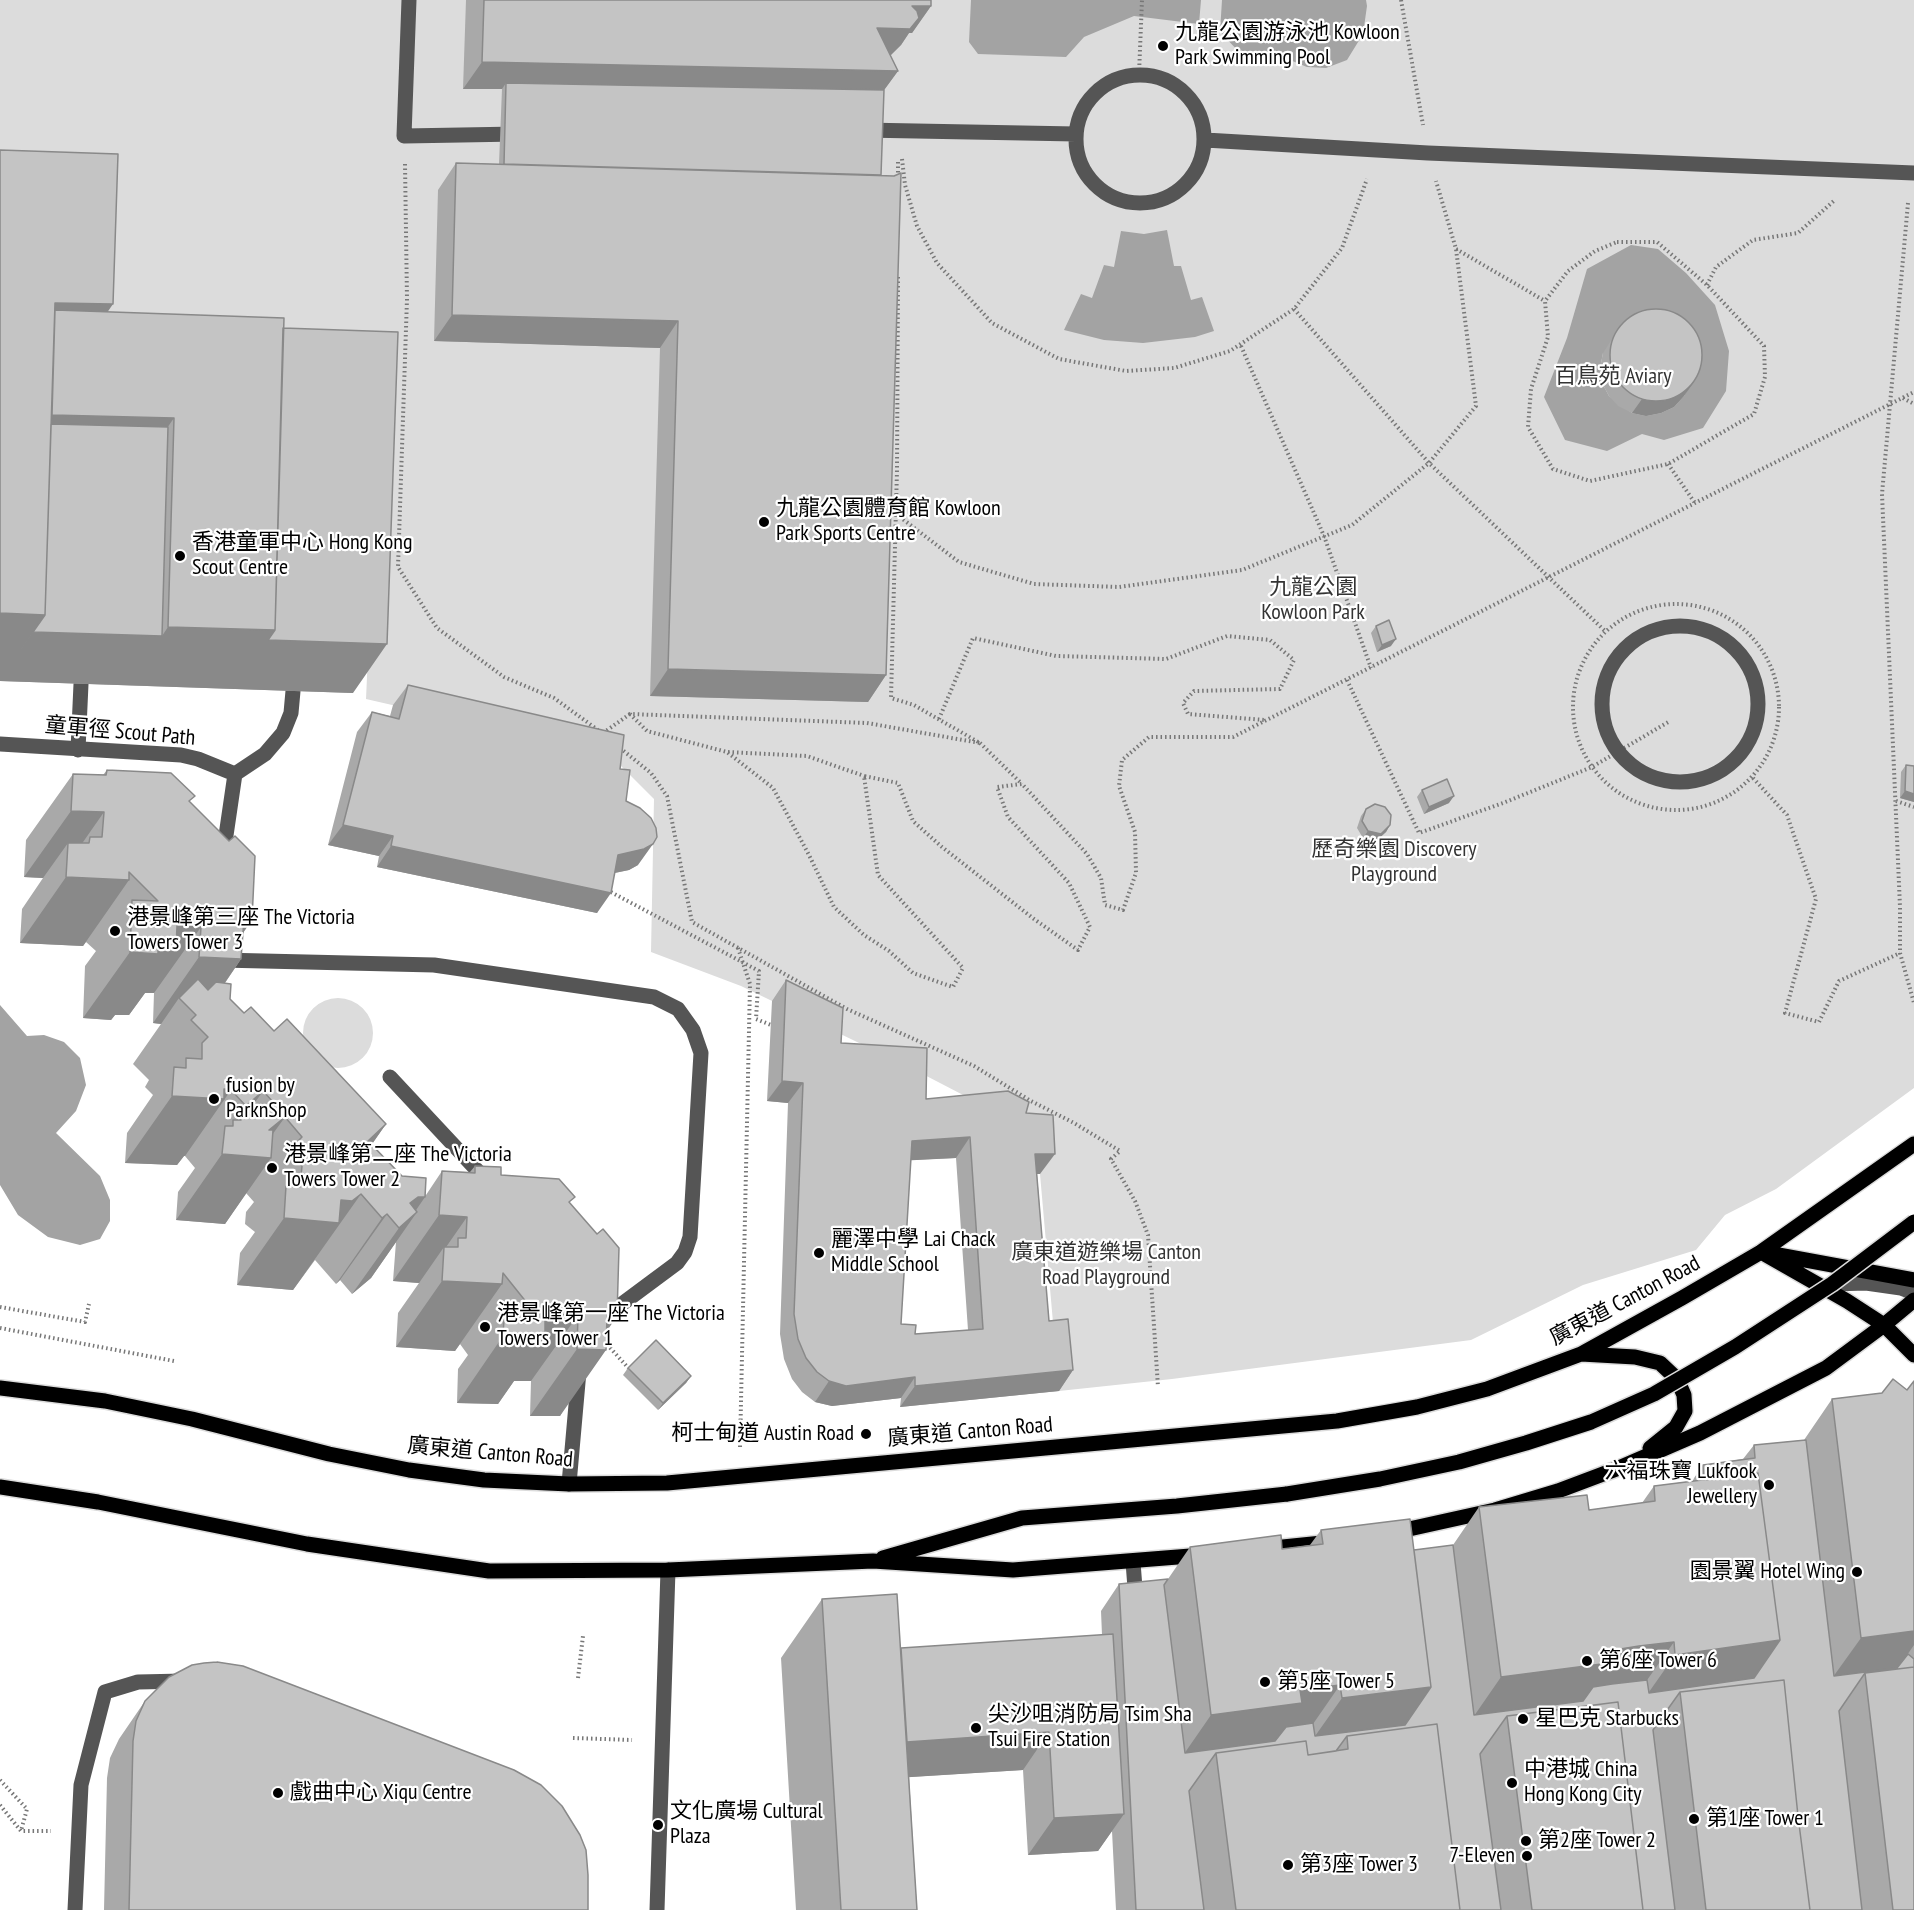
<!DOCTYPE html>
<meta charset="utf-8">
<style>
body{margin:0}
canvas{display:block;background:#fff}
</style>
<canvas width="1914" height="1910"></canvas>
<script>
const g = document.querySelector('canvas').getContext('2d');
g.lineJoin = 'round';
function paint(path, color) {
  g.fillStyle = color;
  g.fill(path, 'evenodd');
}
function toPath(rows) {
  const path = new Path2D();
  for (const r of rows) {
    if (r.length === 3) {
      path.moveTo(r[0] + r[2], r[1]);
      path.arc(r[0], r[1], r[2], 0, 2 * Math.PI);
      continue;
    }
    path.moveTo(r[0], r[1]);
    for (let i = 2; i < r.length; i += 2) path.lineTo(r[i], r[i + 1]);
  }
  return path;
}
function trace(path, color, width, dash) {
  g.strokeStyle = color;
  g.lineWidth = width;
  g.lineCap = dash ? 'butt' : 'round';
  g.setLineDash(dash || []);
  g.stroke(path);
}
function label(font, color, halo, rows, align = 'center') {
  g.font = font + ' "PT Sans Narrow","Noto Sans TC",sans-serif';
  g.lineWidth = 4.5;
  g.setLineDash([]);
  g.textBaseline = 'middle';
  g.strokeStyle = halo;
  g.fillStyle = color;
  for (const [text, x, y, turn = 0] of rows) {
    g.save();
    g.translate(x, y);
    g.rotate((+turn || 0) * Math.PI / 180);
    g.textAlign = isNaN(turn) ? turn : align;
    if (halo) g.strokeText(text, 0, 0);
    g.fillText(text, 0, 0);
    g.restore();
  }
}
paint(toPath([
 [0,0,1914,0,1914,1088,1776,1189,1725,1215,1696,1250,1583,1285,1471,1340,1172,1379,1059,1391,1040,1174,994,1111,913,1069,741,986,651,952,654,799,610,755,366,699,380,388,91,336,0,192],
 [338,1033,35]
]), '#dcdcdc');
paint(toPath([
 [971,0,1201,0,1199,24,1134,16,1084,37,1066,57,978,54,969,42],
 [1222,0,1366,0,1367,6,1363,34,1347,60,1326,68,1307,67,1285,58,1261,59,1242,55,1220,32],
 [1167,230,1174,266,1181,266,1191,300,1202,297,1214,331,1195,337,1143,343,1104,340,1064,330,1081,294,1092,298,1104,265,1114,267,1121,231,1144,234],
 [1631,245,1658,249,1686,273,1715,305,1729,351,1726,391,1703,428,1664,440,1642,434,1607,451,1565,440,1544,397,1567,338,1587,269],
 [1603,353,1692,382,1684,396,1674,407,1661,413,1646,416,1632,413,1609,396,1602,383,1600,368],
 [0,1005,27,1036,44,1035,64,1042,80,1058,86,1085,76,1111,56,1133,100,1176,110,1200,110,1221,100,1239,80,1245,48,1237,18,1215,0,1185]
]), '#a3a3a3');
const major = toPath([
 [1761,1252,1847,1301,1884,1325,1914,1355],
 [1773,1254,1914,1280],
 [1581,1354,1635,1357,1660,1363,1677,1379,1684,1395,1685,1411,1676,1427,1650,1448],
 [0,1388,105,1401,192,1419,329,1454,409,1470,484,1480,569,1484,667,1483,1337,1421,1417,1407,1487,1389,1581,1354,1682,1298,1761,1252,1914,1144],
 [0,1487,98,1502,307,1544,489,1571,668,1570,873,1561,1013,1570,1203,1555],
 [1391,1533,1495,1510,1558,1491,1619,1468,1700,1433,1826,1368,1884,1325,1914,1300],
 [1263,1549,1332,1542],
 [883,1558,1022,1518,1177,1506,1287,1494]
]);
trace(major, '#dbdbdb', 18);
trace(toPath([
 [1401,0,1423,125],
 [1139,74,1142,0],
 [902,159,905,185,917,226,937,263,992,323,1059,359,1126,371,1174,368,1230,351,1294,309,1342,248,1367,179],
 [405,164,407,299,398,567,437,628,504,677,554,698,598,730],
 [898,177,898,160],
 [1908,203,1882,494,1900,907,1900,953,1914,1003],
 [1617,242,1657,242,1707,285,1764,346,1765,377,1754,414,1668,464,1590,481,1553,469,1528,427,1531,389,1548,337,1545,301,1568,271,1595,251,1617,242],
 [1456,249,1545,301],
 [898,277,897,470,891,698,914,705,980,743,867,723,630,714,647,731,727,752,773,788,809,855,834,907,864,935,889,951,913,973,953,987,963,968,878,875,864,776,898,783,913,821,942,847,1034,919,1078,950,1090,927,1069,883,1008,817,997,787,1022,784,1087,854,1101,878,1105,905,1123,910,1136,873,1135,832,1119,786,1122,760,1149,737,1233,737,1914,392],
 [1707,285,1716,267,1753,240,1798,233,1835,200],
 [1294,309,1429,463,1605,631],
 [1241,346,1324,536,1371,668],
 [1903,398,1914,404],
 [1668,464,1695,503],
 [896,514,959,562,1034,584,1119,587,1242,570,1352,525,1429,463,1476,406,1456,249,1436,181],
 [1676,707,103],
 [1347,680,1419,833,1503,803,1592,767,1670,721],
 [939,719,973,638,1056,656,1166,659,1227,636,1270,640,1294,660,1280,689,1194,691,1183,703,1188,714,1265,720],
 [603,733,630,714],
 [980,743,1022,784],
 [620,748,651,773,667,796,692,922,847,1009,974,1066,1031,1101,1074,1123,1120,1151,1111,1159,1135,1201,1148,1235,1158,1387],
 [728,752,807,756,867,777],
 [1753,778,1787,815,1816,899,1785,1013,1819,1022,1839,981,1900,953],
 [1896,801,1914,807],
 [738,948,750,984,740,1448],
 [0,1307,85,1322,89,1304],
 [0,1328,174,1361],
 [578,1678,583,1636],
 [573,1738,632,1740],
 [0,1780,27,1809,21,1831],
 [0,1805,21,1831,51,1831]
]), '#777', 4, [1.5, 3]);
trace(toPath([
 [409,0,404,136,518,134],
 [1140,139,64],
 [863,130,1076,134],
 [1205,140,1428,153,1914,173],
 [1680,704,78],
 [0,744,181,755,198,759,235,774],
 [78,750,81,684],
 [223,856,235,774,265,754,283,733,291,713,293,691],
 [221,960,434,965,654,997,678,1009,693,1030,701,1053,690,1237,685,1252,677,1263,603,1318],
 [390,1077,488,1182],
 [1832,1284,1866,1283,1901,1288,1914,1293],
 [569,1484,579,1371],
 [1133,1562,1136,1601],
 [75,1910,81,1785,105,1692,138,1682,184,1681],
 [657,1910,668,1570]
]), '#555', 15);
trace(major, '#000', 15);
const majorBridge = toPath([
 [1287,1494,1380,1479,1459,1462,1526,1443,1591,1422,1654,1394,1735,1347,1832,1284,1914,1222]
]);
trace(majorBridge, '#dbdbdb', 18, []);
trace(toPath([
 [607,890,759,971,756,1019,771,1025],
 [604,1341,631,1371]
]), '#777', 4, [1.5, 3]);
trace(majorBridge, '#000', 15);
paint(toPath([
 [466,0,931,0,931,6,912,33,909,33,901,45,890,55,898,71,884,90,881,175,886,675,868,702,650,696,660,348,434,341,438,190,456,163,499,164,502,89,463,89],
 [0,150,107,312,283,328,353,693,0,681],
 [1621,325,1684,396,1674,407,1661,413,1646,416,1632,413,1618,406,1609,396,1602,383,1600,368,1603,353],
 [1376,626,1391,646,1377,652,1371,633],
 [408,685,620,769,638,865,629,870,615,873,597,913,377,867,379,856,328,845,357,732,372,712,390,716,393,705],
 [1906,765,1914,766,1914,802,1900,798,1901,772],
 [107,770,190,802,252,920,243,933,241,959,225,983,230,999,244,1013,274,1031,386,1124,372,1144,402,1176,426,1195,442,1171,470,1172,475,1166,501,1175,570,1203,617,1316,607,1331,560,1416,530,1416,531,1381,514,1381,498,1404,457,1403,458,1369,468,1355,460,1344,455,1351,396,1347,398,1313,419,1283,393,1281,396,1242,371,1278,352,1294,340,1280,336,1284,315,1260,293,1290,237,1285,240,1253,255,1232,245,1224,246,1212,254,1202,246,1193,225,1224,176,1220,178,1192,195,1168,185,1156,184,1156,177,1165,125,1163,127,1133,153,1095,145,1087,149,1080,133,1064,161,1024,153,1023,154,993,145,993,129,1015,115,1015,111,1020,83,1018,85,966,96,951,86,942,83,946,20,943,22,909,43,878,24,877,26,840,73,774,103,775],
 [1422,790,1449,803,1424,814,1417,797],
 [1366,809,1390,825,1386,832,1376,841,1363,838,1357,828,1361,816],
 [786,980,841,1043,926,1099,1026,1113,1040,1174,1037,1174,1049,1321,1073,1370,1059,1391,900,1407,901,1398,832,1406,815,1402,802,1392,792,1379,784,1359,780,1334,788,1103,767,1101,772,1001],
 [956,1158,968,1330,915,1334,901,1324,910,1160],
 [628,1368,691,1376,686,1383,658,1410,623,1375],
 [1914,1381,1914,1910,1116,1910,1112,1831,1098,1851,1028,1855,1023,1770,909,1777,917,1910,796,1910,781,1658,822,1599,901,1648,1102,1635,1101,1611,1119,1584,1168,1579,1190,1547,1282,1549,1310,1545,1321,1530,1414,1550,1453,1545,1479,1507,1589,1510,1642,1503,1654,1486,1692,1481,1703,1465,1743,1459,1754,1445,1804,1440,1832,1399,1907,1390],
 [145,1701,588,1910,104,1910,107,1778,110,1758,119,1739]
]), '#a9a9a9');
paint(toPath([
 [912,6,931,6,912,33,909,33,901,45,891,55,858,54,877,28],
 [482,62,898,71,879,97,506,83,502,89,463,89],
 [55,303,113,304,67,371,48,370],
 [452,315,678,321,660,348,434,341],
 [1694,382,1684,396,1674,407,1661,413,1646,416,1632,413,1642,399],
 [47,415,174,418,133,477,38,474],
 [0,613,45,615,0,679],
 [168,627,275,630,387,644,353,693,0,681,0,679,33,632,162,636],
 [1396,639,1391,646,1377,652,1382,645],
 [668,669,886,675,868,702,650,696],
 [1905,791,1914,794,1914,802,1900,798],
 [1454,796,1449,803,1424,814,1429,807],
 [71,811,104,812,67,865,68,843,43,878,24,877],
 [343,825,393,836,379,856,328,845],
 [1390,825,1386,832,1376,841,1363,838,1368,831],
 [653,844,638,865,629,870,604,875,618,855],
 [391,846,611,893,597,913,377,867],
 [66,877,129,880,83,946,20,943],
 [244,919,252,920,225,958,241,959,196,1025,196,1015,179,998,161,1024,153,1023,199,957],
 [177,926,201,927,154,993,145,993,129,1015,115,1015,111,1020,83,1018,130,952],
 [782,1081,803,1083,788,1103,767,1101],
 [224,1089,231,1090,185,1156,184,1156,177,1165,125,1163,172,1096],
 [263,1091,223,1148,241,1120,241,1114,224,1140,246,1106],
 [285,1117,257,1156,271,1158,225,1224,176,1220,222,1154,269,1130],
 [386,1124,340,1190,368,1141],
 [970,1137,956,1158,897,1161,912,1141],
 [1035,1154,1055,1154,1040,1174,1021,1174],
 [361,1194,293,1290,237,1285,284,1218],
 [418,1197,425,1197,412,1216,417,1212,371,1278,352,1294,399,1228,410,1203],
 [387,1214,340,1280,336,1284,382,1218],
 [439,1215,467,1217,444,1250,444,1247,419,1283,393,1281],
 [442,1281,502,1284,455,1351,396,1347],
 [545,1314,578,1315,531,1381,514,1381,498,1404,457,1403,503,1336],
 [607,1316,617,1316,593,1350,606,1350,560,1416,530,1416,577,1349],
 [1073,1370,1059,1391,900,1407,915,1386],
 [691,1376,686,1383,658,1410,663,1403],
 [915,1377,901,1398,832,1406,815,1402,829,1381],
 [1914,1631,1914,1645,1889,1681,1865,1673,1815,1702,1861,1638],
 [1780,1640,1735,1705,1680,1692,1630,1719,1675,1655],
 [1674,1642,1628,1707,1507,1716,1456,1742,1501,1677,1608,1651],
 [1340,1685,1295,1750,1216,1753,1166,1780,1211,1715,1300,1690],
 [1431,1687,1386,1752,1348,1749,1347,1736,1296,1763,1342,1698],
 [1049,1732,1023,1770,864,1780,890,1743],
 [1124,1814,1098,1851,1028,1855,1054,1818]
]), '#898989');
const building = toPath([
 [484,0,931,0,931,6,912,6,917,11,919,18,910,29,877,28,898,71,482,62,484,0],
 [506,83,884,90,881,175,504,164,506,83],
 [0,150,118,154,113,304,55,303,45,615,0,613,0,150],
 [456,163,894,176,901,173,886,675,668,669,678,321,452,315,456,163],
 [1656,355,46],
 [55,310,284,318,275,630,168,627,174,418,52,415,55,310],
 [283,328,398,332,387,644,268,640,275,630,283,328],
 [51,424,168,427,162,636,33,632,45,615,51,424],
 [1389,620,1396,639,1382,645,1376,626,1389,620],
 [408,685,624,735,620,769,630,770,626,801,640,808,651,818,656,828,657,837,653,844,644,849,618,855,611,893,391,846,393,836,343,825,372,712,399,719,408,685],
 [1906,765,1914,766,1914,794,1905,791,1906,765],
 [107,770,171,773,195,796,189,801,229,841,235,836,255,856,252,920,244,919,241,959,199,957,201,927,177,926,176,949,158,948,158,954,130,952,132,900,158,901,129,872,129,880,66,877,68,843,89,843,90,837,102,837,104,812,71,811,73,774,106,775,107,770],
 [1447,779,1454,796,1429,807,1422,790,1447,779],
 [1375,804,1385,807,1391,815,1390,825,1381,834,1368,831,1362,821,1366,809,1375,804],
 [198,979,208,990,216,982,231,984,230,999,244,1013,251,1007,274,1031,287,1019,386,1124,368,1141,402,1176,426,1178,425,1197,418,1197,410,1203,417,1212,399,1228,387,1214,382,1218,361,1194,352,1201,341,1200,339,1223,284,1218,286,1186,300,1187,302,1166,292,1157,293,1146,302,1137,285,1117,269,1130,273,1130,271,1158,222,1154,225,1126,233,1126,233,1120,241,1120,241,1114,259,1115,274,1103,263,1091,246,1106,231,1090,224,1089,224,1099,172,1096,174,1067,186,1068,186,1058,202,1059,202,1043,208,1037,191,1020,196,1015,179,998,198,979],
 [786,980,843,1008,841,1043,927,1048,926,1099,1008,1091,1029,1102,1026,1113,1053,1115,1055,1154,1035,1154,1049,1321,1068,1319,1073,1370,915,1386,915,1377,846,1386,829,1381,817,1372,806,1358,798,1339,794,1314,803,1083,782,1081,786,980],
 [970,1137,983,1329,915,1334,916,1325,901,1324,912,1141,970,1137],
 [475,1166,501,1167,501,1175,559,1179,575,1197,569,1202,597,1234,603,1229,619,1248,617,1316,607,1316,606,1350,577,1349,578,1315,545,1314,545,1337,503,1336,505,1302,527,1303,503,1273,502,1284,442,1281,444,1247,458,1247,458,1238,466,1238,467,1217,439,1215,442,1171,475,1173,475,1166],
 [656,1340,691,1376,663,1403,628,1368,656,1340],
 [1893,1379,1907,1390,1914,1381,1914,1631,1861,1638,1832,1399,1882,1393,1893,1379],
 [1806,1440,1834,1676,1897,1668,1908,1654,1914,1659,1914,1667,1865,1673,1839,1711,1862,1910,1810,1910,1798,1816,1784,1680,1680,1692,1653,1730,1675,1910,1643,1910,1618,1702,1507,1716,1480,1754,1501,1910,1460,1910,1437,1724,1347,1736,1336,1751,1308,1755,1306,1741,1216,1753,1189,1791,1204,1910,1136,1910,1119,1584,1168,1579,1164,1585,1185,1753,1275,1741,1286,1727,1313,1723,1315,1736,1405,1725,1431,1687,1414,1550,1453,1545,1474,1715,1583,1701,1593,1687,1612,1684,1647,1680,1649,1693,1754,1678,1780,1640,1758,1473,1704,1480,1703,1465,1755,1458,1754,1445,1806,1440],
 [1758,1473,1780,1640,1675,1655,1674,1642,1639,1646,1608,1651,1609,1663,1501,1677,1479,1507,1587,1495,1589,1510,1655,1501,1654,1486,1758,1473],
 [1410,1519,1431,1687,1342,1698,1340,1685,1300,1690,1302,1703,1211,1715,1190,1547,1281,1535,1282,1549,1323,1544,1321,1530,1410,1519],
 [897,1594,917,1910,841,1910,822,1599,897,1594],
 [1113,1634,1124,1814,1054,1818,1049,1732,907,1742,901,1648,1113,1634],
 [217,1662,243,1666,514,1770,541,1785,562,1806,580,1835,586,1850,588,1875,588,1910,129,1910,133,1741,136,1721,145,1701,169,1677,192,1665,204,1663,217,1662],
 [1914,1667,1914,1910,1893,1910,1865,1673,1914,1667],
 [1784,1680,1798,1816,1810,1910,1706,1910,1680,1692,1784,1680],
 [1618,1702,1643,1910,1532,1910,1507,1716,1618,1702],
 [1437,1724,1460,1910,1236,1910,1216,1753,1306,1741,1308,1755,1348,1749,1347,1736,1437,1724]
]);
paint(building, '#c4c4c4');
trace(building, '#898989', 1.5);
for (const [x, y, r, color] of [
 [1163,46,6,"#000"],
 [764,522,6,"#000"],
 [180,556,6,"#000"],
 [115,931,6,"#000"],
 [214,1099,6,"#000"],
 [272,1168,6,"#000"],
 [819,1253,6,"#000"],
 [485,1327,6,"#000"],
 [866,1434,6,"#000"],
 [1769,1485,6,"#000"],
 [1857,1572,6,"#000"],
 [1587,1661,6,"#000"],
 [1265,1682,6,"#000"],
 [1523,1719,6,"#000"],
 [976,1728,6,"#000"],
 [1512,1783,6,"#000"],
 [278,1793,6,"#000"],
 [1694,1819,6,"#000"],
 [658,1825,6,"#000"],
 [1526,1841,6,"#000"],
 [1527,1856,6,"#000"],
 [1288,1865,6,"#000"]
]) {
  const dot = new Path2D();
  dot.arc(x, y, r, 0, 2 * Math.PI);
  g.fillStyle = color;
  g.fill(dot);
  trace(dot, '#fff', 2);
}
label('22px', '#000', '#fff', [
 ["九龍公園游泳池 Kowloon",1175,33],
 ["Park Swimming Pool",1175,58],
 ["九龍公園體育館 Kowloon",776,509],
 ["Park Sports Centre",776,534],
 ["香港童軍中心 Hong Kong",192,543],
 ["Scout Centre",192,568],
 ["港景峰第三座 The Victoria",127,918],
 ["Towers Tower 3",127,943],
 ["fusion by",226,1086],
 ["ParknShop",226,1111],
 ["港景峰第二座 The Victoria",284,1155],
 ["Towers Tower 2",284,1180],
 ["麗澤中學 Lai Chack",831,1240],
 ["Middle School",831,1265],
 ["港景峰第一座 The Victoria",497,1314],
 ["Towers Tower 1",497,1339],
 ["柯士甸道 Austin Road",854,1434,"right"],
 ["六福珠寶 Lukfook",1757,1472,"right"],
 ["Jewellery",1757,1497,"right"],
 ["園景翼 Hotel Wing",1845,1572,"right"],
 ["第6座 Tower 6",1599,1661],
 ["第5座 Tower 5",1277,1682],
 ["尖沙咀消防局 Tsim Sha",988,1715],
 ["Tsui Fire Station",988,1740],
 ["星巴克 Starbucks",1535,1719],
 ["中港城 China",1524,1770],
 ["Hong Kong City",1524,1795],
 ["戲曲中心 Xiqu Centre",290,1793],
 ["文化廣場 Cultural",670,1812],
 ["Plaza",670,1837],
 ["第1座 Tower 1",1706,1819],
 ["第2座 Tower 2",1538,1841],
 ["7-Eleven",1515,1856,"right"],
 ["第3座 Tower 3",1300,1865]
], 'left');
label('22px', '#333', '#fff', [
 ["百鳥苑 Aviary",1613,377],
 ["九龍公園",1313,588],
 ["Kowloon Park",1313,613],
 ["歷奇樂園 Discovery",1394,850],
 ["Playground",1394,875],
 ["廣東道遊樂場 Canton",1106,1253],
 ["Road Playground",1106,1278]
]);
label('22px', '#000', '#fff', [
 ["童軍徑 Scout Path",120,732,5],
 ["廣東道 Canton Road",1625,1301,-28],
 ["廣東道 Canton Road",970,1432,-5],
 ["廣東道 Canton Road",490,1453,5]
]);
</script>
